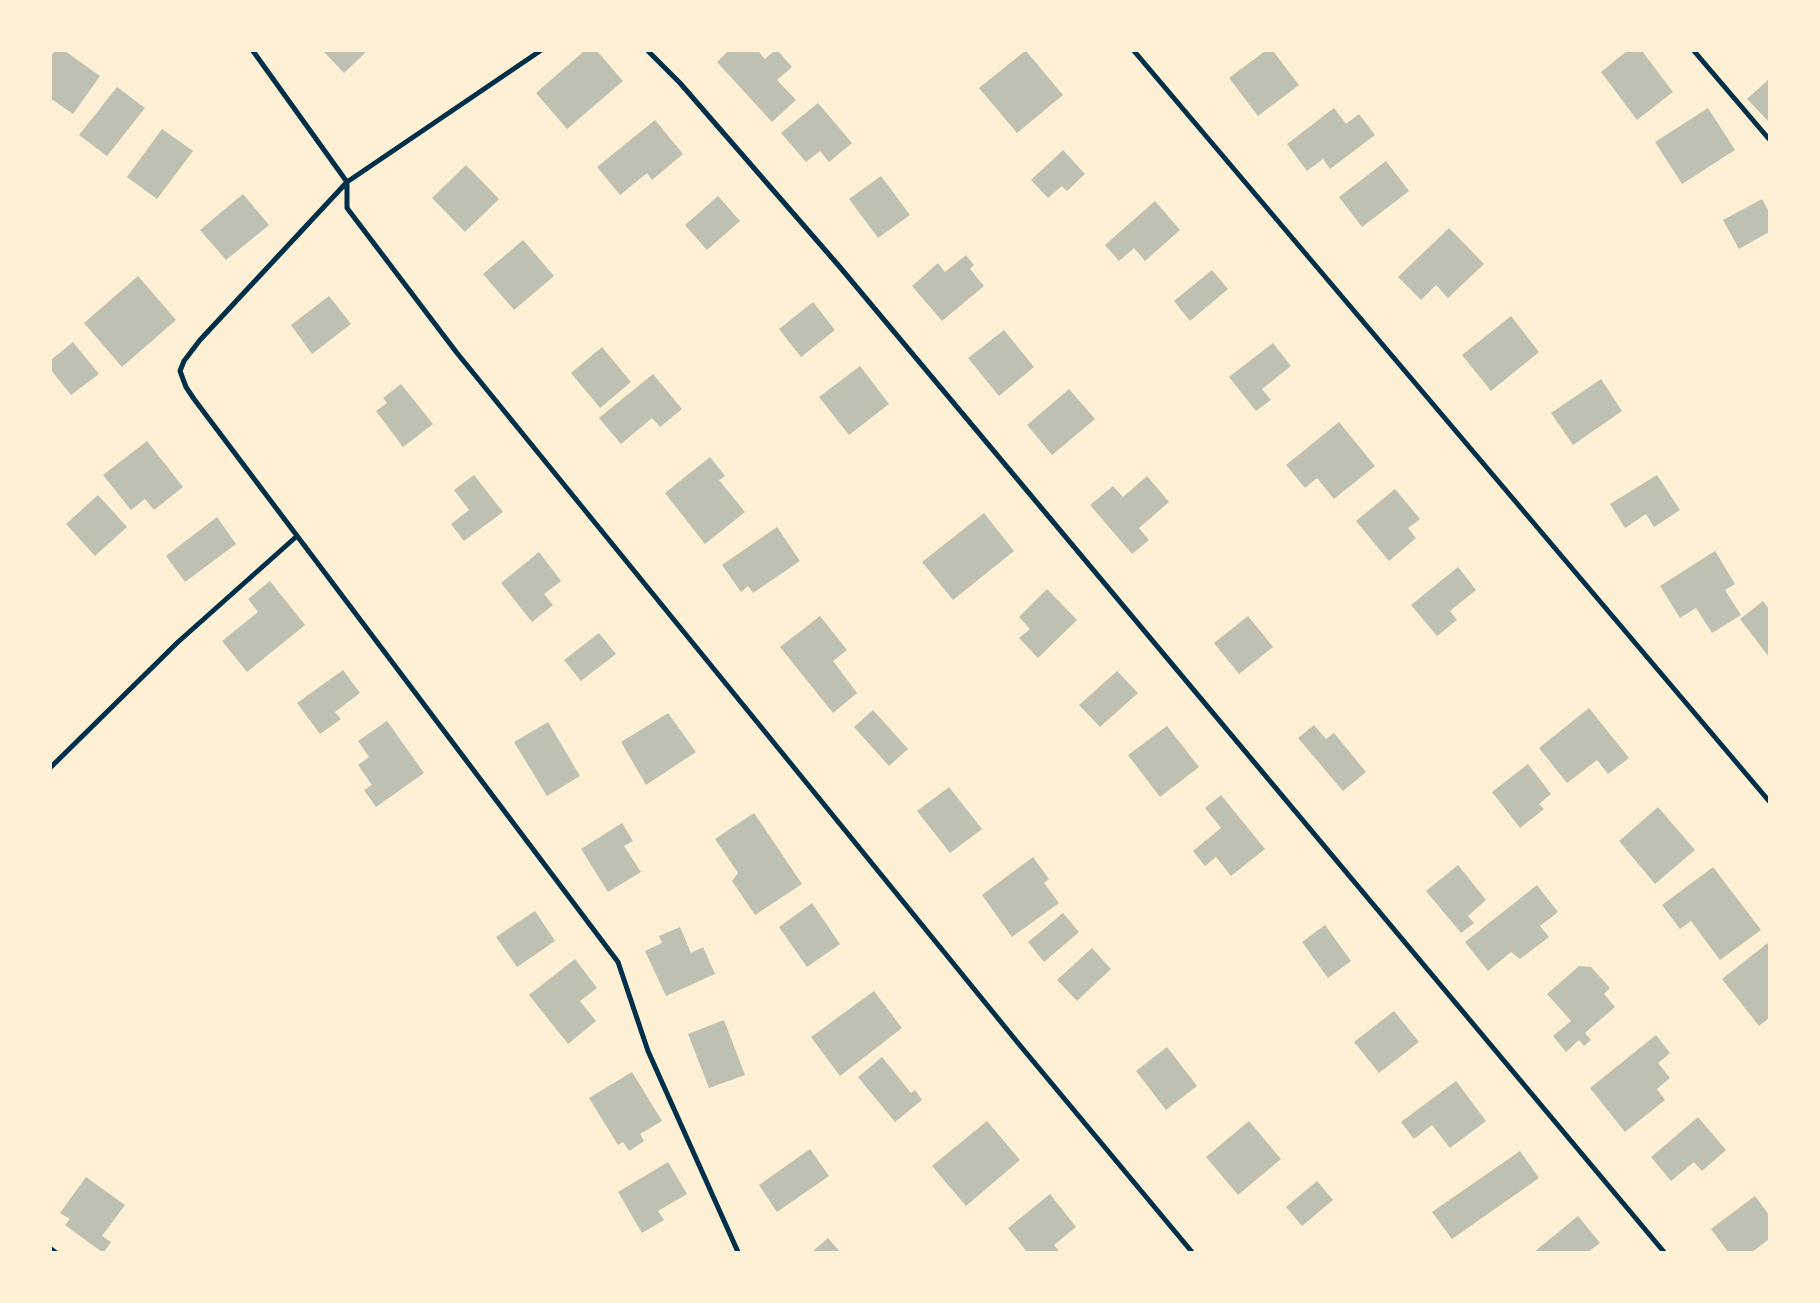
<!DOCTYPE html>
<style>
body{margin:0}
#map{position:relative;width:1820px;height:1303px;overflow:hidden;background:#fdf0d5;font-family:"IBM Plex Serif",serif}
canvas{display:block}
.frame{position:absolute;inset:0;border:52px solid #fdf0d5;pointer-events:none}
</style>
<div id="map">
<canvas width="1820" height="1303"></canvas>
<div class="frame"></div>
</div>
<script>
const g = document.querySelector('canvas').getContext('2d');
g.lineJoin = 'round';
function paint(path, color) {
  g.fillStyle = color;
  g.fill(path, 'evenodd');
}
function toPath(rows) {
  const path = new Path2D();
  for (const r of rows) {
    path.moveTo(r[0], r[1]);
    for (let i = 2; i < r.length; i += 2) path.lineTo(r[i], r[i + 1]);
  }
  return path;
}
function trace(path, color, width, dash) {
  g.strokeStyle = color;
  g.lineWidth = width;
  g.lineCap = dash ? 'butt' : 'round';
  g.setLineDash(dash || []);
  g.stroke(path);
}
paint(toPath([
 [55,51,65,51,100,76,73,114,53,100,51,102,51,56],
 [323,51,367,51,344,73],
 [584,51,597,51,623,81,567,129,536,93],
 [728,51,758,51,765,59,774,51,778,51,792,67,777,80,796,100,772,122,717,62],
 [1025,51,1026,51,1063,95,1017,133,979,88],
 [1265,51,1273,51,1299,85,1258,116,1229,78],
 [1627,51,1642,51,1673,92,1637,120,1601,72],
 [1769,79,1769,122,1747,99],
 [117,87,145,108,107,156,79,135],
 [818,103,852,143,829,162,820,151,806,162,781,133],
 [1334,108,1346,124,1359,114,1375,135,1330,169,1323,159,1307,171,1287,144],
 [1708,108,1735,150,1682,184,1655,142],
 [655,120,683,154,652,180,647,173,620,195,597,167],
 [162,129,193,151,157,199,127,177],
 [1063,150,1085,174,1067,191,1062,186,1048,198,1031,180],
 [1386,161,1409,191,1362,227,1339,197],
 [466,165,499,199,465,232,432,198],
 [881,176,910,215,878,238,849,199],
 [243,194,269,225,226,260,200,230],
 [718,196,740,221,707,250,685,225],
 [1762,199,1769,212,1769,232,1739,249,1723,220],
 [1155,201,1180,230,1145,261,1134,248,1119,261,1105,245],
 [1449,228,1484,264,1448,298,1436,285,1421,300,1398,277],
 [523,240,554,276,514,310,483,274],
 [966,255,974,265,970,269,984,286,942,321,912,286,938,263,945,272],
 [1212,270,1228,289,1190,321,1174,301],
 [138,276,176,320,122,367,84,323],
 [329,296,351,324,312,354,291,325],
 [813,302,835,330,801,357,779,329],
 [1511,316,1539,352,1491,391,1462,355],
 [1004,330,1034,367,999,396,968,358],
 [73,342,99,374,71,395,51,370,51,360],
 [1273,343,1291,366,1262,389,1271,400,1256,411,1229,377],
 [602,347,631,382,600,408,571,373],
 [860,366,889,404,849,435,819,397],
 [653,374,682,409,660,427,652,418,621,444,599,418],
 [1601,379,1622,411,1573,445,1551,413],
 [401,384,433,424,403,447,376,411,387,403,383,398],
 [1069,389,1095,419,1052,455,1027,425],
 [1339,422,1375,466,1334,499,1317,478,1305,488,1286,465],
 [147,441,183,487,154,510,145,499,131,510,103,475],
 [710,457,725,476,719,480,745,512,705,544,665,493],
 [474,475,503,512,464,541,451,524,469,510,454,490],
 [1657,475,1680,510,1654,527,1646,514,1625,528,1610,504],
 [1147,476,1169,502,1139,528,1149,540,1132,554,1090,505,1113,486,1123,497],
 [1395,489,1420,519,1408,528,1416,538,1389,561,1356,521],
 [98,495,127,527,95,556,66,524],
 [984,513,1014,551,953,600,922,562],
 [217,517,236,544,185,582,166,556],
 [777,527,800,561,753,593,748,586,741,592,722,565],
 [1715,551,1735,584,1725,590,1741,615,1712,633,1696,608,1680,618,1660,586],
 [539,552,561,581,544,594,553,605,532,622,501,583],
 [1458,567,1476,590,1450,611,1457,620,1437,636,1411,605],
 [270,581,305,625,247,672,222,641,258,612,248,599],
 [1047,589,1077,620,1038,658,1019,638,1030,629,1019,617],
 [1763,601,1769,609,1769,657,1740,619],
 [820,616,847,650,833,661,857,693,833,713,780,647],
 [1248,616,1273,647,1239,674,1214,643],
 [599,633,616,654,581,681,564,660],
 [343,670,360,693,335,712,341,719,320,734,297,703],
 [1117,671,1138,693,1100,727,1079,705],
 [1589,708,1629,758,1608,774,1597,760,1567,783,1539,748],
 [873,710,908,749,889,766,854,727],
 [668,713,696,752,646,785,621,742],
 [387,721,424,773,376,807,364,790,372,785,358,765,369,757,358,741],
 [548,722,580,776,547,796,514,742],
 [1314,725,1326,739,1334,733,1366,772,1343,791,1298,738],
 [1167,726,1199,767,1160,797,1128,755],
 [1528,764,1551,794,1539,804,1544,809,1520,828,1492,792],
 [949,787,982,829,950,853,917,811],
 [1221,795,1265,849,1231,876,1216,857,1205,866,1193,851,1221,828,1205,808],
 [1658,807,1695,850,1655,884,1619,841],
 [754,813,802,884,755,915,732,881,738,873,715,839],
 [622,823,633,841,624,846,641,872,608,892,581,849],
 [1033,857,1049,879,1044,883,1059,903,1012,937,982,895],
 [1458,865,1486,900,1468,916,1474,923,1461,933,1426,891],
 [1713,867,1761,930,1720,960,1691,921,1680,929,1662,905],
 [1537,885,1558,912,1540,926,1549,937,1520,959,1511,952,1488,971,1465,942],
 [812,903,840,944,807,967,779,927],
 [535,911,555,941,517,967,496,937],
 [1063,913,1079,932,1044,962,1028,942],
 [1325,925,1351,961,1328,978,1302,942],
 [680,927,691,953,703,947,715,974,666,996,645,951,662,943,659,936],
 [1769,942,1769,1018,1759,1026,1722,979],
 [1092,948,1111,969,1077,1001,1057,980],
 [575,959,597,988,580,1001,596,1021,568,1044,529,995],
 [1579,966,1591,967,1610,988,1604,994,1615,1007,1585,1033,1591,1040,1584,1046,1579,1040,1566,1052,1553,1036,1571,1021,1547,994],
 [874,991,902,1028,840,1076,811,1037],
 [1394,1011,1419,1042,1379,1073,1354,1042],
 [724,1020,745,1075,709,1088,688,1034],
 [1656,1035,1670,1053,1658,1063,1670,1078,1657,1089,1665,1100,1625,1132,1590,1088],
 [1167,1047,1197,1086,1166,1110,1136,1071],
 [882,1057,911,1093,915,1090,922,1100,895,1122,858,1077],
 [632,1072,662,1121,640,1134,644,1141,629,1151,623,1142,618,1145,589,1098],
 [1456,1081,1486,1121,1450,1148,1432,1125,1414,1139,1401,1122],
 [1698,1117,1726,1150,1702,1171,1694,1162,1671,1181,1651,1157],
 [987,1121,1020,1160,966,1206,932,1166],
 [1249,1121,1281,1159,1238,1195,1206,1157],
 [810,1149,829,1176,777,1212,759,1185],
 [1520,1151,1539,1178,1452,1239,1432,1212],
 [668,1162,687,1194,658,1211,664,1220,642,1233,618,1192],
 [86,1177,125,1205,102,1236,111,1242,104,1252,102,1252,65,1225,70,1219,60,1213],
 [1317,1181,1333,1200,1302,1226,1286,1207],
 [1050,1194,1076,1227,1054,1245,1060,1252,1027,1252,1008,1228],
 [1755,1196,1769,1215,1769,1239,1752,1252,1728,1252,1711,1229],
 [1578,1216,1600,1243,1588,1252,1534,1252],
 [828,1238,840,1252,812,1252]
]), '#bec0b2');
trace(toPath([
 [253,51,347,182,347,208,457,353,1018,1043,1192,1252],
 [540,51,347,182,200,340,184,361,180,371,186,387,194,399,618,962,648,1051,738,1252],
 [648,51,680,83,839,266,1664,1252],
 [1134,51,1769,801],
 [1694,51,1769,139],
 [51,767,178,642,297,536],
 [51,1249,55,1252]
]), '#003049', 5);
</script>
